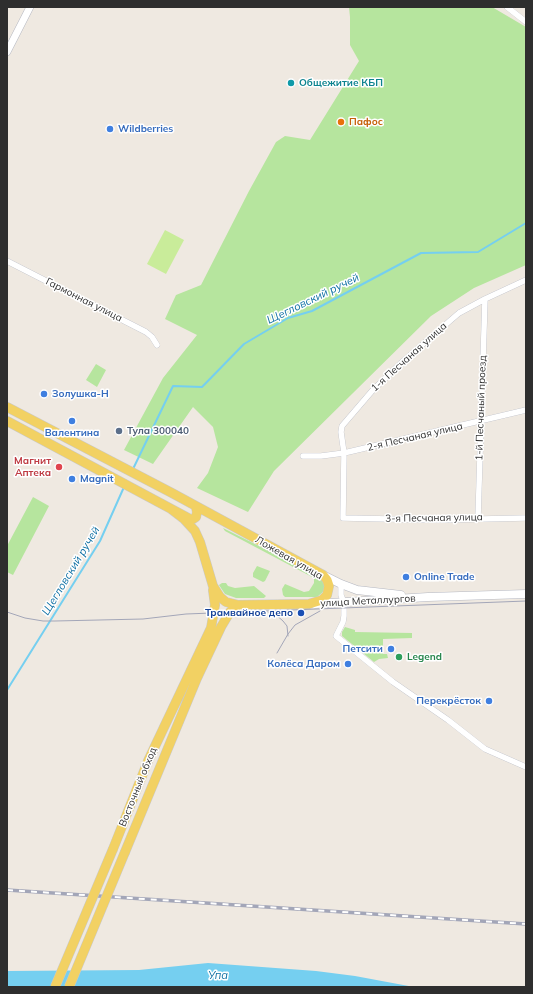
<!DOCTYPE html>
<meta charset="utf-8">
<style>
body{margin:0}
#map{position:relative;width:533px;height:994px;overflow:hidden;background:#efe9e1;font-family:Mulish,sans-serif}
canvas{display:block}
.frame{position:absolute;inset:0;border:8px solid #2e2e2e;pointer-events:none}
</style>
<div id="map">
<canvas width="533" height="994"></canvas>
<div class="frame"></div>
</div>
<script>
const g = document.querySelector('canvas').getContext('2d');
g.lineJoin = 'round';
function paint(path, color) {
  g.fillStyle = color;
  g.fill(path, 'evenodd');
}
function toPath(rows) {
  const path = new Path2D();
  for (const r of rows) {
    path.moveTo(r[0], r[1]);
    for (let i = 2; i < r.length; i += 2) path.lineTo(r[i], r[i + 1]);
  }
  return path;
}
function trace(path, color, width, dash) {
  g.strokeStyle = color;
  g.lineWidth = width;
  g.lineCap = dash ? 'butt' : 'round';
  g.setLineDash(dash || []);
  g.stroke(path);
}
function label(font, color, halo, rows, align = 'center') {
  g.font = font + ' Mulish,sans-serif';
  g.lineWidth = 3;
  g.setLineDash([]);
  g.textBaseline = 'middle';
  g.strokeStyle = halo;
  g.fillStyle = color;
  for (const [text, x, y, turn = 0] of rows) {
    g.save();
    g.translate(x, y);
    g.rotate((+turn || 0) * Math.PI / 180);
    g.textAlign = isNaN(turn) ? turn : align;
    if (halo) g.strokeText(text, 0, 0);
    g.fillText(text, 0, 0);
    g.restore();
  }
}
paint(toPath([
 [349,7,492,7,526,27,526,265,474,288,431,316,274,471,248,512,197,488,208,473,218,447,213,427,193,407,153,464,124,450,163,378,197,335,165,319,176,295,201,285,249,191,276,142,285,136,310,140,359,61,350,45,350,17],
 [96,364,106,370,97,387,86,380],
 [33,497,49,506,13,575,7,572,7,546],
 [223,528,323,578,325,585,324,591,317,597,285,597,283,595,282,589,285,584,304,592,309,591,314,583,314,578,225,531],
 [257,566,270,571,265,581,263,582,253,577,253,573],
 [222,583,226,583,228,586,235,588,254,586,266,596,264,598,236,598,225,594,219,585],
 [345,627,355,630,355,632,412,633,412,638,383,639,383,654,387,654,388,658,379,659,374,662,342,636,342,632]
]), '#b6e59e');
paint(toPath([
 [165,230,184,240,166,274,147,264]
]), '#c9ec9a');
paint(toPath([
 [208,963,316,971,355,976,414,987,7,987,7,971,139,970]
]), '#75cff0');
trace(toPath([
 [133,469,173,386,202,387,244,344,288,318,312,311,421,253,478,252,526,223],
 [7,690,100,541,124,487]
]), '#75cff0', 2);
const minor = toPath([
 [507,7,526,22],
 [7,261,146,332,152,337,157,345],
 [526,280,485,299,459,313,401,363,372,391,342,426,341,432,344,453,343,518,436,520,526,518],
 [303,456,321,456,344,453,526,410],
 [478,518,485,299],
 [341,584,341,595,344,603,344,616,343,622,336,636,393,682,448,720,485,749,526,767]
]);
const tertiary = toPath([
 [7,52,30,7]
]);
const secondary = toPath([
 [323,575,341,584,357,590,401,595],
 [315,604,428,597,526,594]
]);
const primary = toPath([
 [7,407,172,493,323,575,327,580,329,586,327,595,322,600,309,604,238,605,226,602,220,597,213,586,200,542,195,531,184,519,171,509],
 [7,421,190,519,193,519,196,517,197,512,196,507],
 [113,849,148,761,211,628,215,605,213,590],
 [125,852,197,678,221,627,230,612,238,605]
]);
trace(minor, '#b4b7c1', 6);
trace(tertiary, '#b4b7c1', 8);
trace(secondary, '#b4b7c1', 9);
trace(primary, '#c9c9c9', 10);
trace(minor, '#fff', 5.5);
trace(tertiary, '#fff', 7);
trace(secondary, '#fff', 8);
trace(primary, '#f2d163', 9);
trace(toPath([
 [7,612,25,618,43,621,55,621,143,619,186,614,526,601],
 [268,612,275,614,283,621,287,626,288,636],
 [277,653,288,634,295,625,320,611]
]), '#a3a6b8', 1);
const rail = toPath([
 [7,890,526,924]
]);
trace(rail, '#a3a6b8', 3.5);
trace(rail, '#fff', 2, [6]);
const primaryBridge = toPath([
 [55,987,113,849],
 [69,987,125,852]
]);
trace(primaryBridge, '#c9c9c9', 10, []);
trace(primaryBridge, '#f2d163', 9);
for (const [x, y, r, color] of [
 [291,83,4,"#0f9aa8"],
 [341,122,4,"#e8710a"],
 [110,129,4,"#3f7fe0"],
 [44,394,4,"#3f7fe0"],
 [72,421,4,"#3f7fe0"],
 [119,431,4,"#5c6f8a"],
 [59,467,4,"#e0444e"],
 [72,479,4,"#3f7fe0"],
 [406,577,4,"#3f7fe0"],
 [301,613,4,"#1a4fb4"],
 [391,649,4,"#3f7fe0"],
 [399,657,4,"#2e9e5b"],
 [348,664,4,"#3f7fe0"],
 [489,701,4,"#3f7fe0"]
]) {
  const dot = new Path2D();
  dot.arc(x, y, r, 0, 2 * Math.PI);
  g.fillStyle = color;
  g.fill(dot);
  trace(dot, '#fff', 1.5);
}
label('bold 10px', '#0d838f', '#fff', [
 ["Общежитие КБП",299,83]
], 'left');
label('bold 10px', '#c56008', '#fff', [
 ["Пафос",349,122]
], 'left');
label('bold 10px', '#366cbe', '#fff', [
 ["Wildberries",118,129],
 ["Золушка-Н",52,394],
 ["Валентина",72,433,"center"],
 ["Magnit",80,479],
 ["Online Trade",414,577],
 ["Петсити",383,649,"right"],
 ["Колёса Даром",340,664,"right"],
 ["Перекрёсток",481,701,"right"]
], 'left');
label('10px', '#2e2e2e', '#fff', [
 ["Гармонная улица",84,300,27],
 ["1-я Песчаная улица",409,357,-42],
 ["1-й Песчаный проезд",481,408,-88],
 ["2-я Песчаная улица",415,437,-13],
 ["3-я Песчаная улица",434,518,-1],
 ["Ложевая улица",289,558,30],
 ["улица Металлургов",368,601,-3],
 ["Восточный обход",138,787,-68]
]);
label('bold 10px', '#4e5e75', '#fff', [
 ["Тула 300040",127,431]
], 'left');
label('bold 10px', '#be3a42', '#fff', [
 ["Магнит",51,461],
 ["Аптека",51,473]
], 'right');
label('bold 10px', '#164399', '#fff', [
 ["Трамвайное депо",293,613]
], 'right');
label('bold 10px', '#27864d', '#fff', [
 ["Legend",407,657]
], 'left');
label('italic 11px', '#0d6fa3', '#fff', [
 ["Щегловский ручей",313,299,-26],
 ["Щегловский ручей",71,571,-59],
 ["Упа",218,976]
]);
</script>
